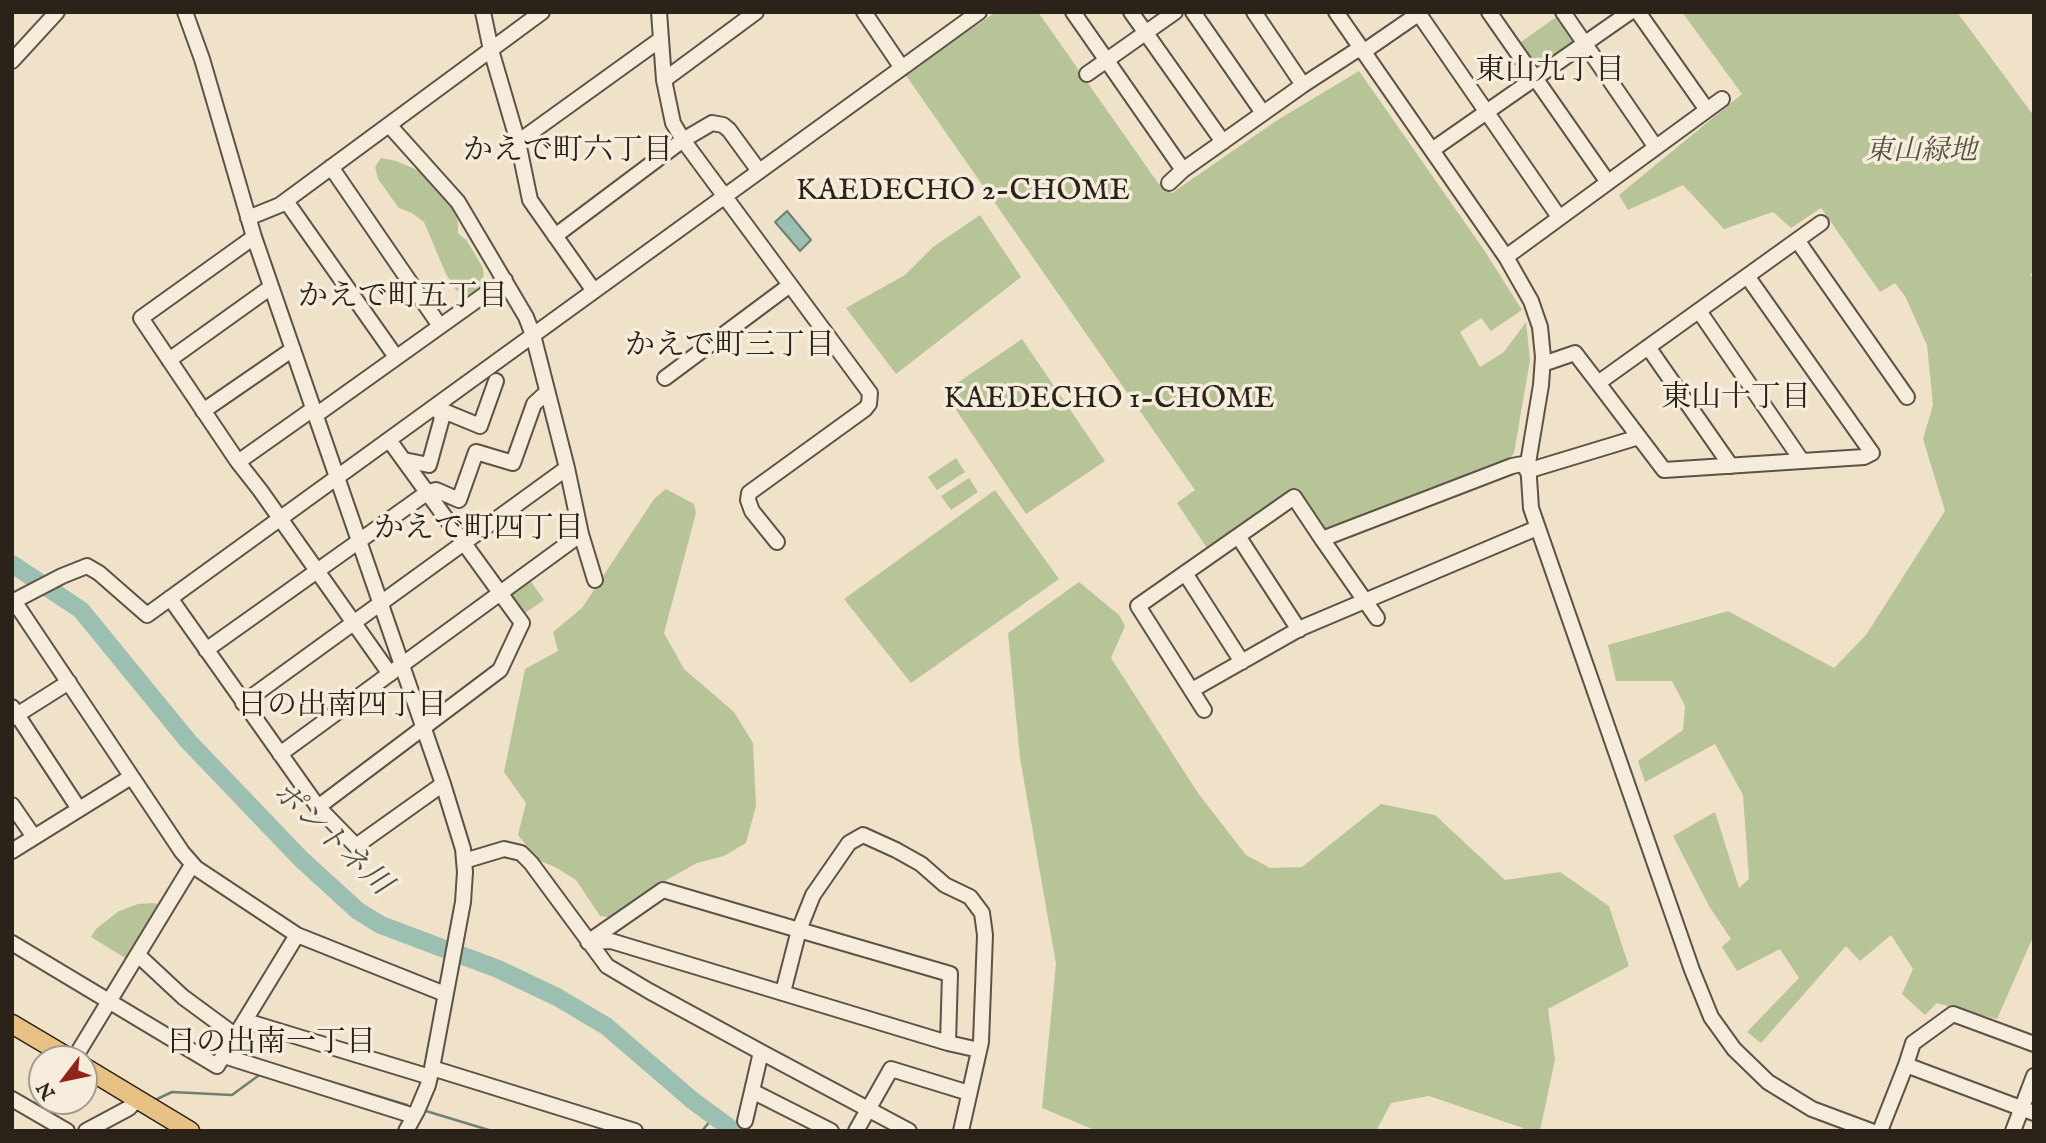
<!DOCTYPE html>
<meta charset="utf-8">
<style>
body{margin:0}
#map{position:relative;width:2046px;height:1143px;overflow:hidden;background:#efe2c8;font-family:"IM FELL English",serif}
canvas{display:block}
.frame{position:absolute;inset:0;border:14px solid #2b221a;pointer-events:none}
.north{position:absolute;left:28px;top:1045px;width:70px;height:70px;box-sizing:border-box;background:#f5ecdb;border:2px solid #a49b8e;border-radius:50%;rotate:238deg;font-size:19px;font-weight:700;line-height:28px;text-align:center;color:#2b221a}
.north::after{content:'';display:block;margin:auto;width:24px;height:32px;background:#8f2418;clip-path:polygon(50% 0,100% 100%,50% 72%,0 100%)}
</style>
<div id="map">
<canvas width="2046" height="1143"></canvas>
<div class="frame"></div>
<div class="north">N</div>
</div>
<script>
const g = document.querySelector('canvas').getContext('2d');
g.lineJoin = 'round';
function paint(path, color) {
  g.fillStyle = color;
  g.fill(path, 'evenodd');
}
function toPath(rows) {
  const path = new Path2D();
  for (const r of rows) {
    path.moveTo(r[0], r[1]);
    for (let i = 2; i < r.length; i += 2) path.lineTo(r[i], r[i + 1]);
  }
  return path;
}
function trace(path, color, width, dash) {
  g.strokeStyle = color;
  g.lineWidth = width;
  g.lineCap = dash ? 'butt' : 'round';
  g.setLineDash(dash || []);
  g.stroke(path);
}
function label(font, color, halo, rows, align = 'center') {
  g.font = font + ' "IM FELL English","Noto Serif JP",serif';
  g.lineWidth = 7;
  g.setLineDash([]);
  g.textBaseline = 'middle';
  g.strokeStyle = halo;
  g.fillStyle = color;
  for (const [text, x, y, turn = 0] of rows) {
    g.save();
    g.translate(x, y);
    g.rotate((+turn || 0) * Math.PI / 180);
    g.textAlign = isNaN(turn) ? turn : align;
    if (halo) g.strokeText(text, 0, 0);
    g.fillText(text, 0, 0);
    g.restore();
  }
}
paint(toPath([
 [996,12,1038,12,1158,183,1172,193,1276,121,1359,71,1484,250,1522,310,1491,331,1481,318,1460,332,1480,367,1504,352,1526,322,1530,360,1514,453,1508,461,1379,509,1324,533,1294,488,1207,548,1177,503,1195,490,905,74],
 [1682,12,1957,12,2034,116,2034,271,2030,275,2034,278,2034,935,1997,1019,1937,1003,1925,1015,1902,994,1913,969,1891,935,1860,961,1846,946,1761,1043,1747,1032,1799,978,1780,949,1737,971,1722,947,1731,939,1709,906,1673,836,1715,812,1739,888,1749,879,1743,795,1715,744,1645,782,1638,761,1683,730,1685,706,1672,681,1616,681,1608,645,1728,611,1834,668,1866,635,1945,511,1923,439,1933,405,1927,345,1905,296,1895,283,1880,292,1821,208,1791,228,1773,212,1724,229,1683,185,1628,210,1619,195,1742,94],
 [1559,15,1576,40,1575,45,1539,69,1534,68,1518,44],
 [381,158,396,161,420,171,434,181,453,209,458,222,458,233,467,241,483,268,484,283,479,288,468,295,456,290,446,274,424,222,412,213,399,208,378,179,375,167],
 [980,215,1021,277,896,374,846,308,905,275,933,247],
 [1022,339,1105,461,1026,514,944,392],
 [956,458,965,472,937,490,928,477],
 [969,478,978,492,951,510,941,496],
 [666,489,694,504,696,513,664,633,684,669,734,712,753,743,756,806,746,843,724,856,697,863,661,883,614,918,600,916,576,880,555,867,538,860,518,835,526,803,504,772,525,669,558,651,553,632,582,608,654,499],
 [995,490,1059,579,911,683,844,599],
 [529,579,544,600,522,615,509,595],
 [1079,582,1119,615,1125,626,1111,658,1198,793,1246,855,1270,868,1302,867,1381,804,1435,815,1505,880,1560,872,1609,906,1629,966,1548,1009,1555,1059,1540,1131,1523,1131,1523,1128,1429,1096,1391,1103,1376,1131,1097,1131,1042,1108,1056,964,1020,758,1008,633],
 [153,903,164,906,130,961,91,937,96,929,119,911,138,904]
]), '#b7c498');
const water = toPath([
 [787,211,811,240,800,251,775,222,787,211]
]);
paint(water, '#9bbfb0');
trace(water, '#6e8074', 2);
trace(toPath([
 [328,1081,407,1105],
 [153,1101,172,1092,232,1095,262,1073],
 [426,1111,492,1131],
 [702,1131,714,1116]
]), '#6e8074', 2.5);
trace(toPath([
 [12,564,81,610,188,741,301,859,358,911,381,925,498,969,557,997,606,1026,692,1100,734,1131]
]), '#9bbfb0', 18);
const minor = toPath([
 [185,12,202,59,254,237,443,784,463,849,465,872,463,902,432,1068,428,1085,417,1111,406,1131],
 [483,12,491,50,518,142,530,200,594,291],
 [659,12,664,80,673,123,683,140,870,393,869,404,865,409,749,493,748,500,752,511,777,542],
 [864,12,902,68],
 [1073,12,1183,170,1303,85,1360,48],
 [1131,12,1223,142],
 [1193,12,1263,113],
 [1254,12,1303,85],
 [1336,12,1506,257,1531,301,1540,327,1543,357,1541,385,1528,463,1531,508,1692,970,1711,1017,1734,1049,1768,1082,1812,1109,1871,1131],
 [1489,12,1607,181],
 [1563,12,1655,146],
 [1419,14,1559,217],
 [1363,52,1421,12],
 [12,61,57,12],
 [1087,74,1175,12],
 [664,80,756,12],
 [1707,110,1722,99],
 [389,125,458,202,526,317,533,335,567,468],
 [518,142,661,39],
 [1432,150,1630,12],
 [331,167,440,326],
 [1169,183,1183,170],
 [286,201,396,357],
 [248,218,280,205,542,12],
 [555,236,683,140,712,123,723,125,729,130,759,171],
 [254,237,141,318,238,462,260,490,390,674],
 [1797,240,1907,397],
 [1506,257,1707,110,1638,12],
 [1699,311,1802,461],
 [1648,347,1731,466],
 [169,360,271,287],
 [1543,364,1575,353,1598,383,1821,223],
 [665,378,790,285],
 [1598,383,1664,470,1864,457,1872,453,1747,276],
 [203,411,293,349],
 [316,415,505,280],
 [442,418,446,412,480,426,496,381],
 [404,460,429,465,442,418,439,411],
 [238,462,313,409],
 [1527,471,1639,437],
 [581,534,595,580],
 [1238,536,1299,630],
 [1322,539,1377,618],
 [1185,573,1242,662],
 [170,598,318,807,356,846,443,784],
 [14,601,62,576,87,566,99,573,147,615,979,12],
 [12,602,14,601,182,852,196,868,297,935,445,994],
 [206,650,428,492,436,490,459,500,476,452,513,463,534,404,547,392],
 [1192,690,1301,628,1537,528],
 [243,703,567,468,581,534,280,754],
 [12,707,79,809],
 [1204,710,1138,606,1294,497,1322,539,1512,466,1528,463],
 [12,718,69,682],
 [12,805,34,837],
 [318,807,500,670,522,623,389,440],
 [12,851,131,777],
 [464,861,504,849,521,853,531,863,607,966,649,991,761,1052,752,1091,831,1131],
 [588,942,663,890,799,930,813,895,849,843,863,835,896,850,921,864,945,885,970,897,982,913,985,935,981,1042,961,1131],
 [588,942,611,941,948,1043,979,1050],
 [12,943,217,1066,297,935],
 [138,955,183,997,236,1036],
 [783,992,799,930,950,974,948,1043],
 [246,1021,430,1077],
 [761,1052,909,1131],
 [224,1056,414,1116],
 [74,1059,192,865],
 [1906,1065,1913,1043,1953,1014,2034,1044],
 [432,1068,635,1131],
 [12,1099,67,1131],
 [745,1121,752,1091],
 [86,1131,129,1108,137,1099],
 [856,1131,891,1069,969,1093],
 [1880,1131,1906,1065,2034,1113],
 [2013,1131,2034,1076]
]);
const major = toPath([
 [12,1024,71,1059],
 [84,1067,190,1131]
]);
trace(minor, '#5c5246', 18);
trace(major, '#2b221a', 21);
trace(minor, '#f5ecdb', 14);
trace(major, '#e8c184', 18);
label('italic 28px', '#555340', '#f5ecdb', [
 ["東山緑地",1921,153]
]);
label('30px', '#2b221a', '#f5ecdb', [
 ["東山九丁目",1550,73],
 ["かえで町六丁目",568,153],
 ["KAEDECHO 2-CHOME",963,193],
 ["かえで町五丁目",403,299],
 ["かえで町三丁目",730,348],
 ["東山十丁目",1736,400],
 ["KAEDECHO 1-CHOME",1109,401],
 ["かえで町四丁目",479,531],
 ["日の出南四丁目",342,708],
 ["日の出南一丁目",271,1045]
]);
label('italic 30px', '#4d5147', '#f5ecdb', [
 ["ポントネ川",330,840,43]
]);
</script>
